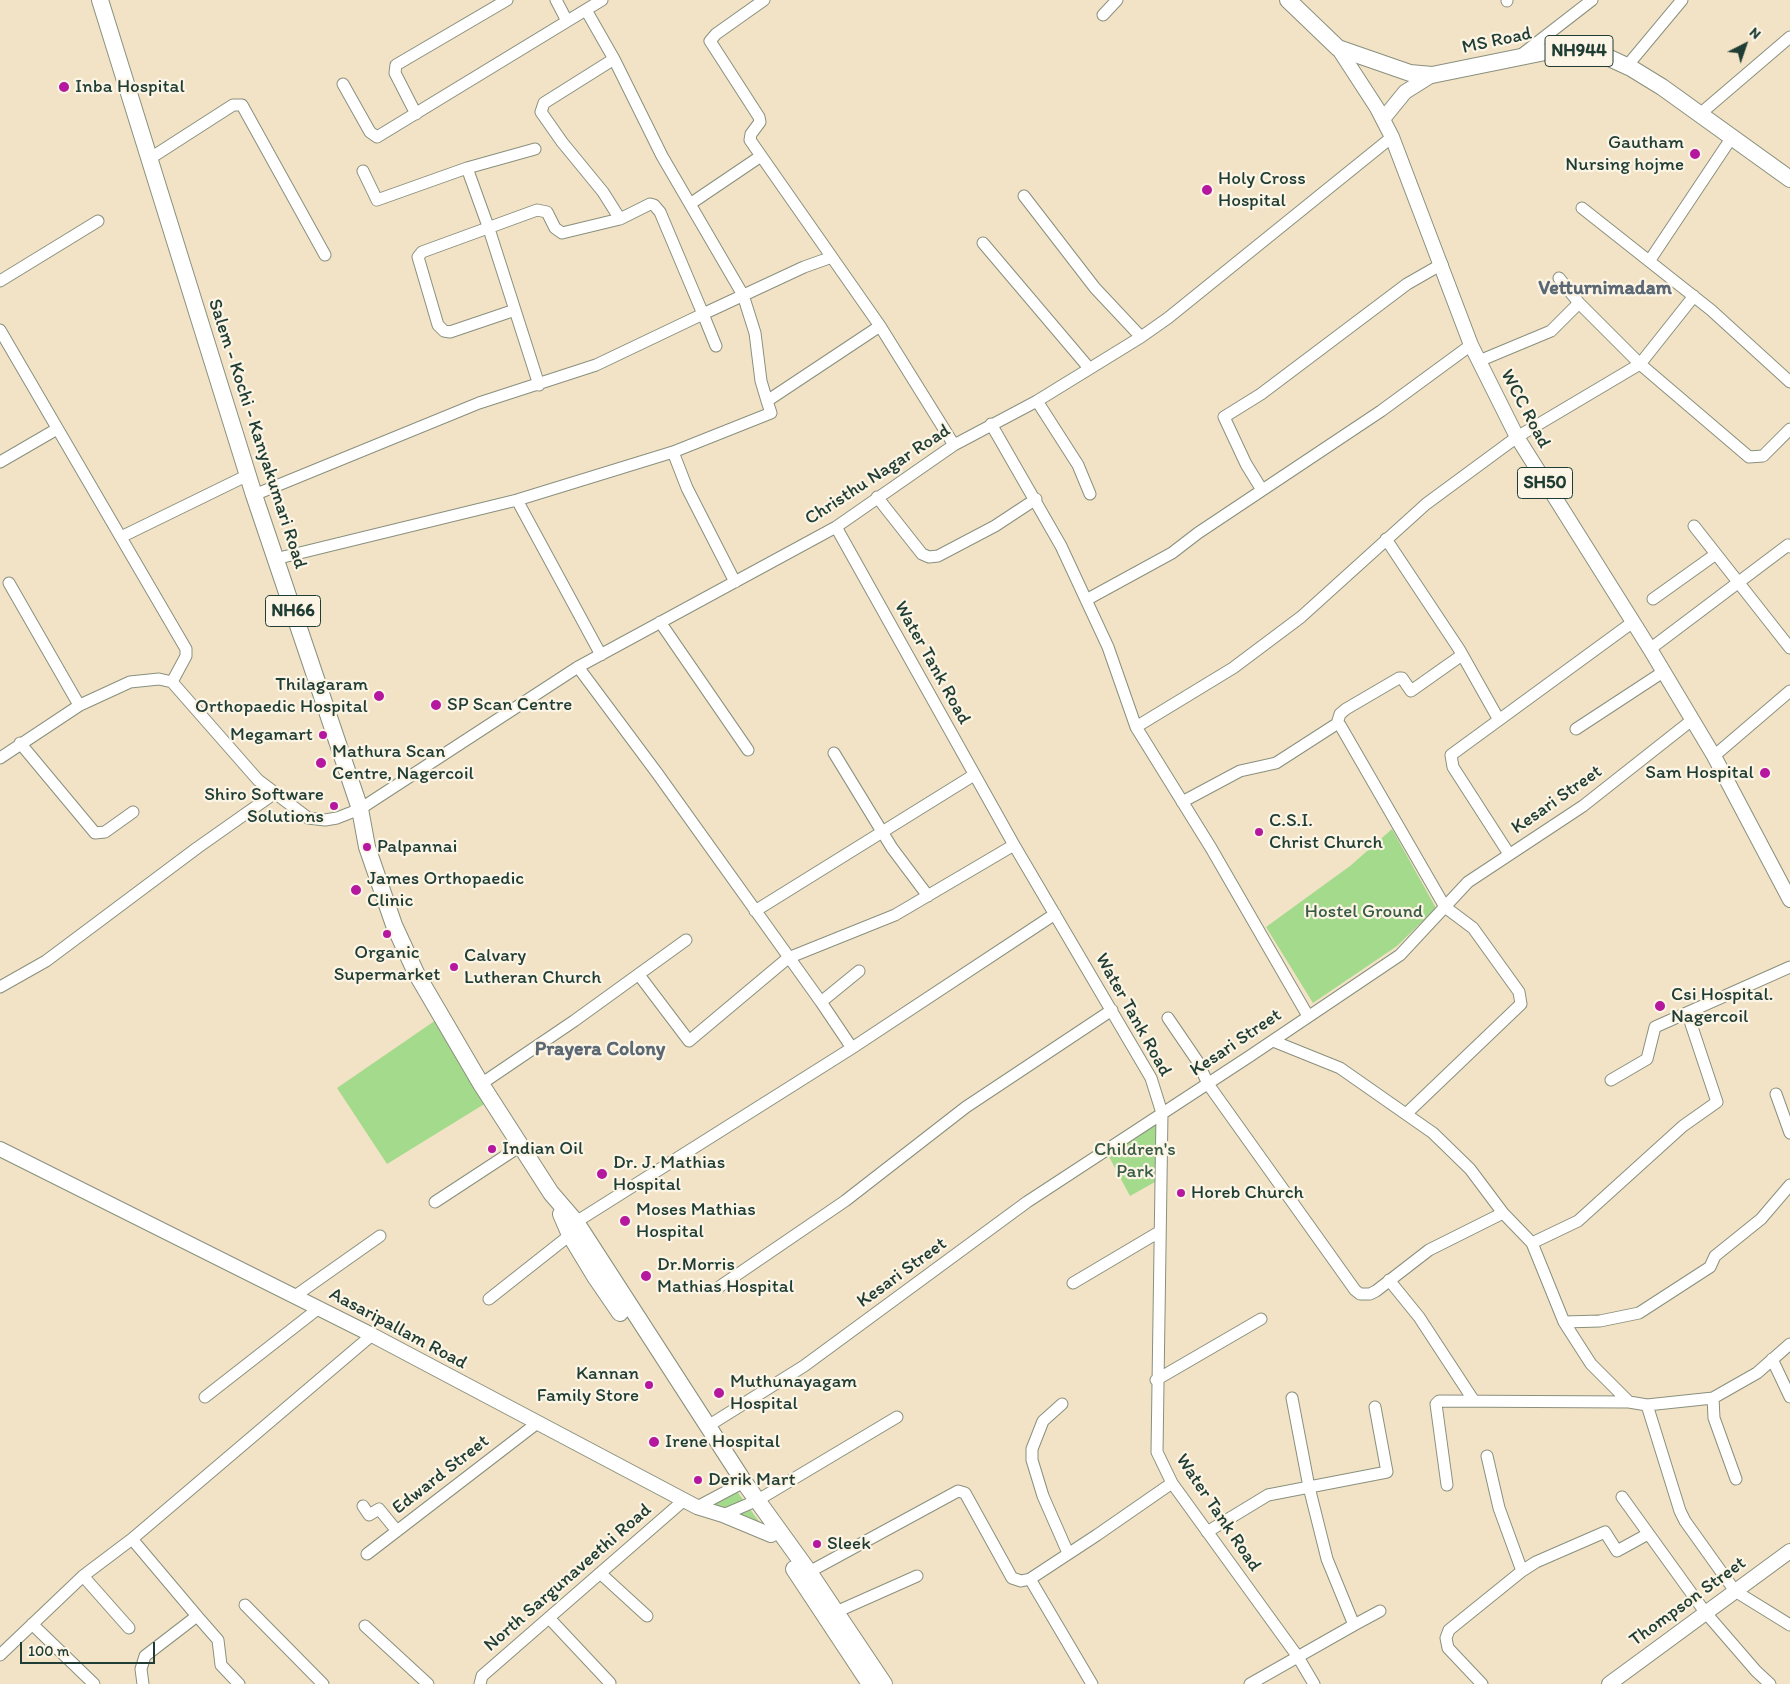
<!DOCTYPE html>
<style>
body{margin:0}
#map{position:relative;width:1790px;height:1684px;overflow:hidden;background:#f3e3c6;font-family:Itim,sans-serif}
canvas{display:block}
.north{position:absolute;left:1720px;top:20px;width:50px;height:50px;-webkit-text-stroke:4px #fcf5e5;paint-order:stroke;rotate:41deg;font-size:14px;font-weight:700;line-height:20px;text-align:center;color:#1f3d34}
.north::after{content:'';display:block;margin:auto;width:18px;height:22px;background:#1f3d34;clip-path:polygon(50% 0,100% 100%,50% 72%,0 100%)}
.scale{position:absolute;left:20px;top:1642px;width:135px;height:22px;box-sizing:border-box;border:2px solid #1f3d34;border-top:0;padding-left:6px;font-size:15px;line-height:18px;white-space:nowrap;color:#1f3d34;-webkit-text-stroke:4px #fcf5e5;paint-order:stroke}
</style>
<div id="map">
<canvas width="1790" height="1684"></canvas>
<div class="north">N</div>
<div class="scale">100 m</div>
</div>
<script>
const g = document.querySelector('canvas').getContext('2d');
g.lineJoin = 'round';
function paint(path, color) {
  g.fillStyle = color;
  g.fill(path, 'evenodd');
}
function toPath(rows) {
  const path = new Path2D();
  for (const r of rows) {
    path.moveTo(r[0], r[1]);
    for (let i = 2; i < r.length; i += 2) path.lineTo(r[i], r[i + 1]);
  }
  return path;
}
function trace(path, color, width, dash) {
  g.strokeStyle = color;
  g.lineWidth = width;
  g.lineCap = dash ? 'butt' : 'round';
  g.setLineDash(dash || []);
  g.stroke(path);
}
function label(font, color, halo, rows, align = 'center') {
  g.font = font + ' Itim,sans-serif';
  g.lineWidth = 4.5;
  g.setLineDash([]);
  g.textBaseline = 'middle';
  g.strokeStyle = halo;
  g.fillStyle = color;
  for (const [text, x, y, turn = 0] of rows) {
    g.save();
    g.translate(x, y);
    g.rotate((+turn || 0) * Math.PI / 180);
    g.textAlign = isNaN(turn) ? turn : align;
    if (halo) g.strokeText(text, 0, 0);
    g.fillText(text, 0, 0);
    g.restore();
  }
}
paint(toPath([
 [1392,829,1436,908,1397,946,1313,1003,1266,927,1350,866],
 [436,1020,486,1103,387,1164,337,1088],
 [1160,1116,1155,1182,1130,1196,1107,1153],
 [736,1490,766,1531,705,1506]
]), '#a4da8c');
const minor = toPath([
 [556,0,567,21],
 [764,0,716,34,710,41,759,117,760,122,751,134,750,140,880,326,954,445],
 [1507,0,1507,1],
 [586,10,614,59,662,156,743,295,755,333,761,381,767,401,880,326],
 [1103,15,1117,0],
 [1521,55,1592,0],
 [614,59,544,103,541,112,562,142,603,192,620,219],
 [1627,66,1682,0],
 [343,84,370,132,377,137,602,0],
 [416,114,395,73,396,65,507,0],
 [1700,114,1790,37],
 [535,149,467,168,489,229,539,385],
 [149,159,233,105,242,105,325,255],
 [363,171,377,200,467,168],
 [1024,196,1095,288,1141,337],
 [690,204,761,156],
 [1582,208,1711,310,1790,382],
 [983,243,1089,368],
 [1650,260,1732,137],
 [0,281,98,221],
 [1694,296,1640,364,1749,457,1763,456,1790,429],
 [515,310,450,332,444,331,438,325,418,257,422,252,537,210,547,212,555,228,562,233,620,219,650,204,654,205,660,212,703,314,804,267,832,257],
 [0,330,186,649,186,656,172,682],
 [1479,361,1551,331,1579,303],
 [1037,401,1078,465,1090,494],
 [991,424,1061,546,1108,647,1136,727,1211,848,1308,1016],
 [0,462,57,429],
 [1262,490,1246,464,1224,417,1261,394,1407,284,1442,264],
 [254,495,479,403,596,365,703,314,716,346],
 [877,497,922,554,929,557,938,556,995,526,1036,499],
 [517,500,601,655],
 [1694,526,1790,648],
 [836,527,1014,845,1151,1078,1162,1113,1157,1452,1172,1483,1298,1657,1314,1684],
 [121,537,248,475],
 [1386,539,1459,649,1499,720],
 [275,559,517,500,673,452],
 [735,582,687,488,673,452,771,413,767,401],
 [9,583,79,705],
 [1653,599,1716,554],
 [1086,600,1172,553,1198,533,1381,411,1471,345],
 [660,622,748,750],
 [1650,649,1788,545,1790,547],
 [578,667,657,773,821,1002,852,1048],
 [1337,724,1340,714,1346,709,1399,678,1402,678,1411,691,1462,655],
 [1136,727,1233,668,1301,617,1426,504,1517,437,1640,364,1579,303,1559,278],
 [1576,729,1663,672],
 [20,743,95,833,105,832,133,812],
 [834,753,892,848,928,896],
 [1714,756,1790,691],
 [0,758,80,705,130,682,159,679,172,682,258,780,308,818,325,820,337,818,360,809,578,667,836,527,954,445,1037,401,1141,337,1168,318,1392,137],
 [1182,802,1240,771,1276,763,1335,725,1340,725,1445,907,1473,928,1519,992,1521,1004,1407,1113],
 [1509,854,1453,767,1451,755,1633,622],
 [755,911,974,775],
 [639,975,689,1041,788,958,895,915,1014,845],
 [0,987,46,961,197,848,275,793],
 [821,1002,859,971],
 [1168,1018,1198,1062,1208,1084,1355,1290,1360,1294,1370,1294,1376,1291,1429,1250,1503,1213],
 [1273,1041,1340,1068,1433,1133,1470,1169,1503,1213,1532,1243,1564,1322,1591,1364,1629,1402,1647,1405,1713,1398,1757,1373,1790,1344],
 [1611,1080,1647,1059,1655,1027,1790,967],
 [481,1084,574,1021,686,940],
 [1776,1094,1790,1133],
 [435,1202,522,1145],
 [576,1222,852,1048,1055,914],
 [1532,1243,1578,1221,1683,1126,1717,1102,1691,1024],
 [1389,1280,1419,1317,1474,1401],
 [1073,1283,1159,1232],
 [719,1287,845,1201,966,1107,1112,1010],
 [295,1296,380,1236],
 [489,1299,570,1235],
 [1564,1322,1600,1321,1639,1313,1710,1267,1715,1256,1761,1219,1790,1185],
 [1772,1359,1790,1397],
 [1156,1380,1261,1319],
 [205,1397,319,1308],
 [1713,1398,1714,1418,1736,1479],
 [1062,1404,1043,1421,1032,1449,1032,1460,1043,1496,1068,1553],
 [1647,1405,1680,1511,1685,1521,1735,1591,1790,1625],
 [708,1426,804,1366,1027,1202,1250,1056,1400,955,1468,882,1583,806,1692,720],
 [1487,1456,1499,1508,1522,1571],
 [1447,1485,1436,1404,1439,1401,1629,1402],
 [1622,1497,1705,1612,1756,1671,1770,1684],
 [363,1506,369,1515,379,1509,397,1531],
 [697,1507,744,1482],
 [723,1515,758,1500,897,1417],
 [1207,1532,1268,1495,1387,1472,1375,1407],
 [132,1539,197,1616,145,1656,141,1669,143,1684],
 [367,1554,536,1424],
 [809,1572,958,1491,965,1493,1012,1578,1021,1581,1030,1579,1097,1535,1172,1483],
 [600,1573,647,1616],
 [83,1576,129,1628],
 [1030,1579,1092,1684],
 [245,1605,323,1684],
 [836,1612,917,1576],
 [197,1616,218,1640,221,1665,239,1684],
 [549,1618,610,1683],
 [32,1624,94,1684],
 [1354,1625,1380,1611],
 [365,1626,428,1684],
 [0,1655,83,1576,132,1539,372,1335],
 [480,1684,482,1676,683,1501],
 [1250,1684,1354,1625,1327,1559,1309,1487,1292,1398],
 [1482,1684,1448,1648,1446,1638,1449,1630,1522,1571,1536,1562,1605,1532,1617,1551,1648,1534]
]);
const major = toPath([
 [1338,48,1377,108,1392,137,1471,345,1517,437,1650,649,1714,756,1790,900],
 [1383,119,1405,92,1432,75],
 [0,1149,372,1335,697,1507,723,1515,771,1535,779,1530],
 [1609,1684,1790,1551]
]);
const highway = toPath([
 [100,0,254,495,360,809,367,847,394,925,416,973,481,1084,551,1193,576,1222,744,1482,809,1572,884,1684],
 [1288,0,1338,48,1410,73,1432,75,1555,50,1605,56,1631,68,1662,87,1790,179],
 [561,1214,570,1235,596,1278,620,1313],
 [794,1569,870,1684]
]);
trace(minor, '#89907d', 13);
trace(major, '#89907d', 16);
trace(highway, '#89907d', 18);
trace(minor, '#fff', 11);
trace(major, '#fff', 14);
trace(highway, '#fff', 16);
for (const [x, y, r, color] of [
 [64,87,6,"#b5179e"],
 [1695,154,6,"#b5179e"],
 [1207,190,6,"#b5179e"],
 [379,696,6,"#b5179e"],
 [436,705,6,"#b5179e"],
 [323,735,5,"#b5179e"],
 [321,763,6,"#b5179e"],
 [1765,773,6,"#b5179e"],
 [334,806,5,"#b5179e"],
 [1259,832,5,"#b5179e"],
 [367,847,5,"#b5179e"],
 [356,890,6,"#b5179e"],
 [387,934,5,"#b5179e"],
 [454,967,5,"#b5179e"],
 [1660,1006,6,"#b5179e"],
 [492,1149,5,"#b5179e"],
 [602,1174,6,"#b5179e"],
 [1181,1193,5,"#b5179e"],
 [625,1221,6,"#b5179e"],
 [646,1276,6,"#b5179e"],
 [649,1385,5,"#b5179e"],
 [719,1393,6,"#b5179e"],
 [654,1442,6,"#b5179e"],
 [698,1480,5,"#b5179e"],
 [817,1544,5,"#b5179e"]
]) {
  const dot = new Path2D();
  dot.arc(x, y, r, 0, 2 * Math.PI);
  g.fillStyle = color;
  g.fill(dot);
  trace(dot, '#fcf5e5', 2);
}
for (const [x, y, w] of [
 [1579,51,68],
 [1545,483,55],
 [293,611,55]
]) {
  const box = new Path2D();
  box.roundRect(x - w / 2, y - 15.5, w, 31, 4);
  g.fillStyle = '#fcf5e5';
  g.fill(box);
  trace(box, '#1f3d34', 1);
}
label('bold 18px', '#1f3d34', null, [
 ["NH944",1579,51],
 ["SH50",1545,483],
 ["NH66",293,611]
]);
label('19px', '#1f3d34', '#fcf5e5', [
 ["MS Road",1497,41,-12],
 ["WCC Road",1525,409,62],
 ["Salem - Kochi - Kanyakumari Road",257,434,72],
 ["Christhu Nagar Road",878,475,-33],
 ["Water Tank Road",932,663,61],
 ["Kesari Street",1557,800,-35],
 ["Water Tank Road",1133,1015,61],
 ["Kesari Street",1236,1043,-34],
 ["Kesari Street",902,1273,-36],
 ["Aasaripallam Road",398,1329,28],
 ["Edward Street",441,1475,-38],
 ["Water Tank Road",1218,1513,56],
 ["North Sargunaveethi Road",568,1578,-41],
 ["Thompson Street",1688,1602,-36]
]);
label('19px', '#1f3d34', '#fcf5e5', [
 ["Inba Hospital",75,87],
 ["Gautham",1684,143,"right"],
 ["Nursing hojme",1684,165,"right"],
 ["Holy Cross",1218,179],
 ["Hospital",1218,201],
 ["Thilagaram",368,685,"right"],
 ["Orthopaedic Hospital",368,707,"right"],
 ["SP Scan Centre",447,705],
 ["Megamart",313,735,"right"],
 ["Mathura Scan",332,752],
 ["Centre, Nagercoil",332,774],
 ["Sam Hospital",1754,773,"right"],
 ["Shiro Software",324,795,"right"],
 ["Solutions",324,817,"right"],
 ["C.S.I.",1269,821],
 ["Christ Church",1269,843],
 ["Palpannai",377,847],
 ["James Orthopaedic",367,879],
 ["Clinic",367,901],
 ["Organic",387,953,"center"],
 ["Supermarket",387,975,"center"],
 ["Calvary",464,956],
 ["Lutheran Church",464,978],
 ["Csi Hospital.",1671,995],
 ["Nagercoil",1671,1017],
 ["Indian Oil",502,1149],
 ["Dr. J. Mathias",613,1163],
 ["Hospital",613,1185],
 ["Horeb Church",1191,1193],
 ["Moses Mathias",636,1210],
 ["Hospital",636,1232],
 ["Dr.Morris",657,1265],
 ["Mathias Hospital",657,1287],
 ["Kannan",639,1374,"right"],
 ["Family Store",639,1396,"right"],
 ["Muthunayagam",730,1382],
 ["Hospital",730,1404],
 ["Irene Hospital",665,1442],
 ["Derik Mart",708,1480],
 ["Sleek",827,1544]
], 'left');
label('19px', '#3a5c46', '#fcf5e5', [
 ["Hostel Ground",1364,912],
 ["Children's",1135,1150],
 ["Park",1135,1172]
]);
label('bold 20px', '#5b6874', '#fcf5e5', [
 ["Vetturnimadam",1605,289],
 ["Prayera Colony",600,1050]
]);
</script>
